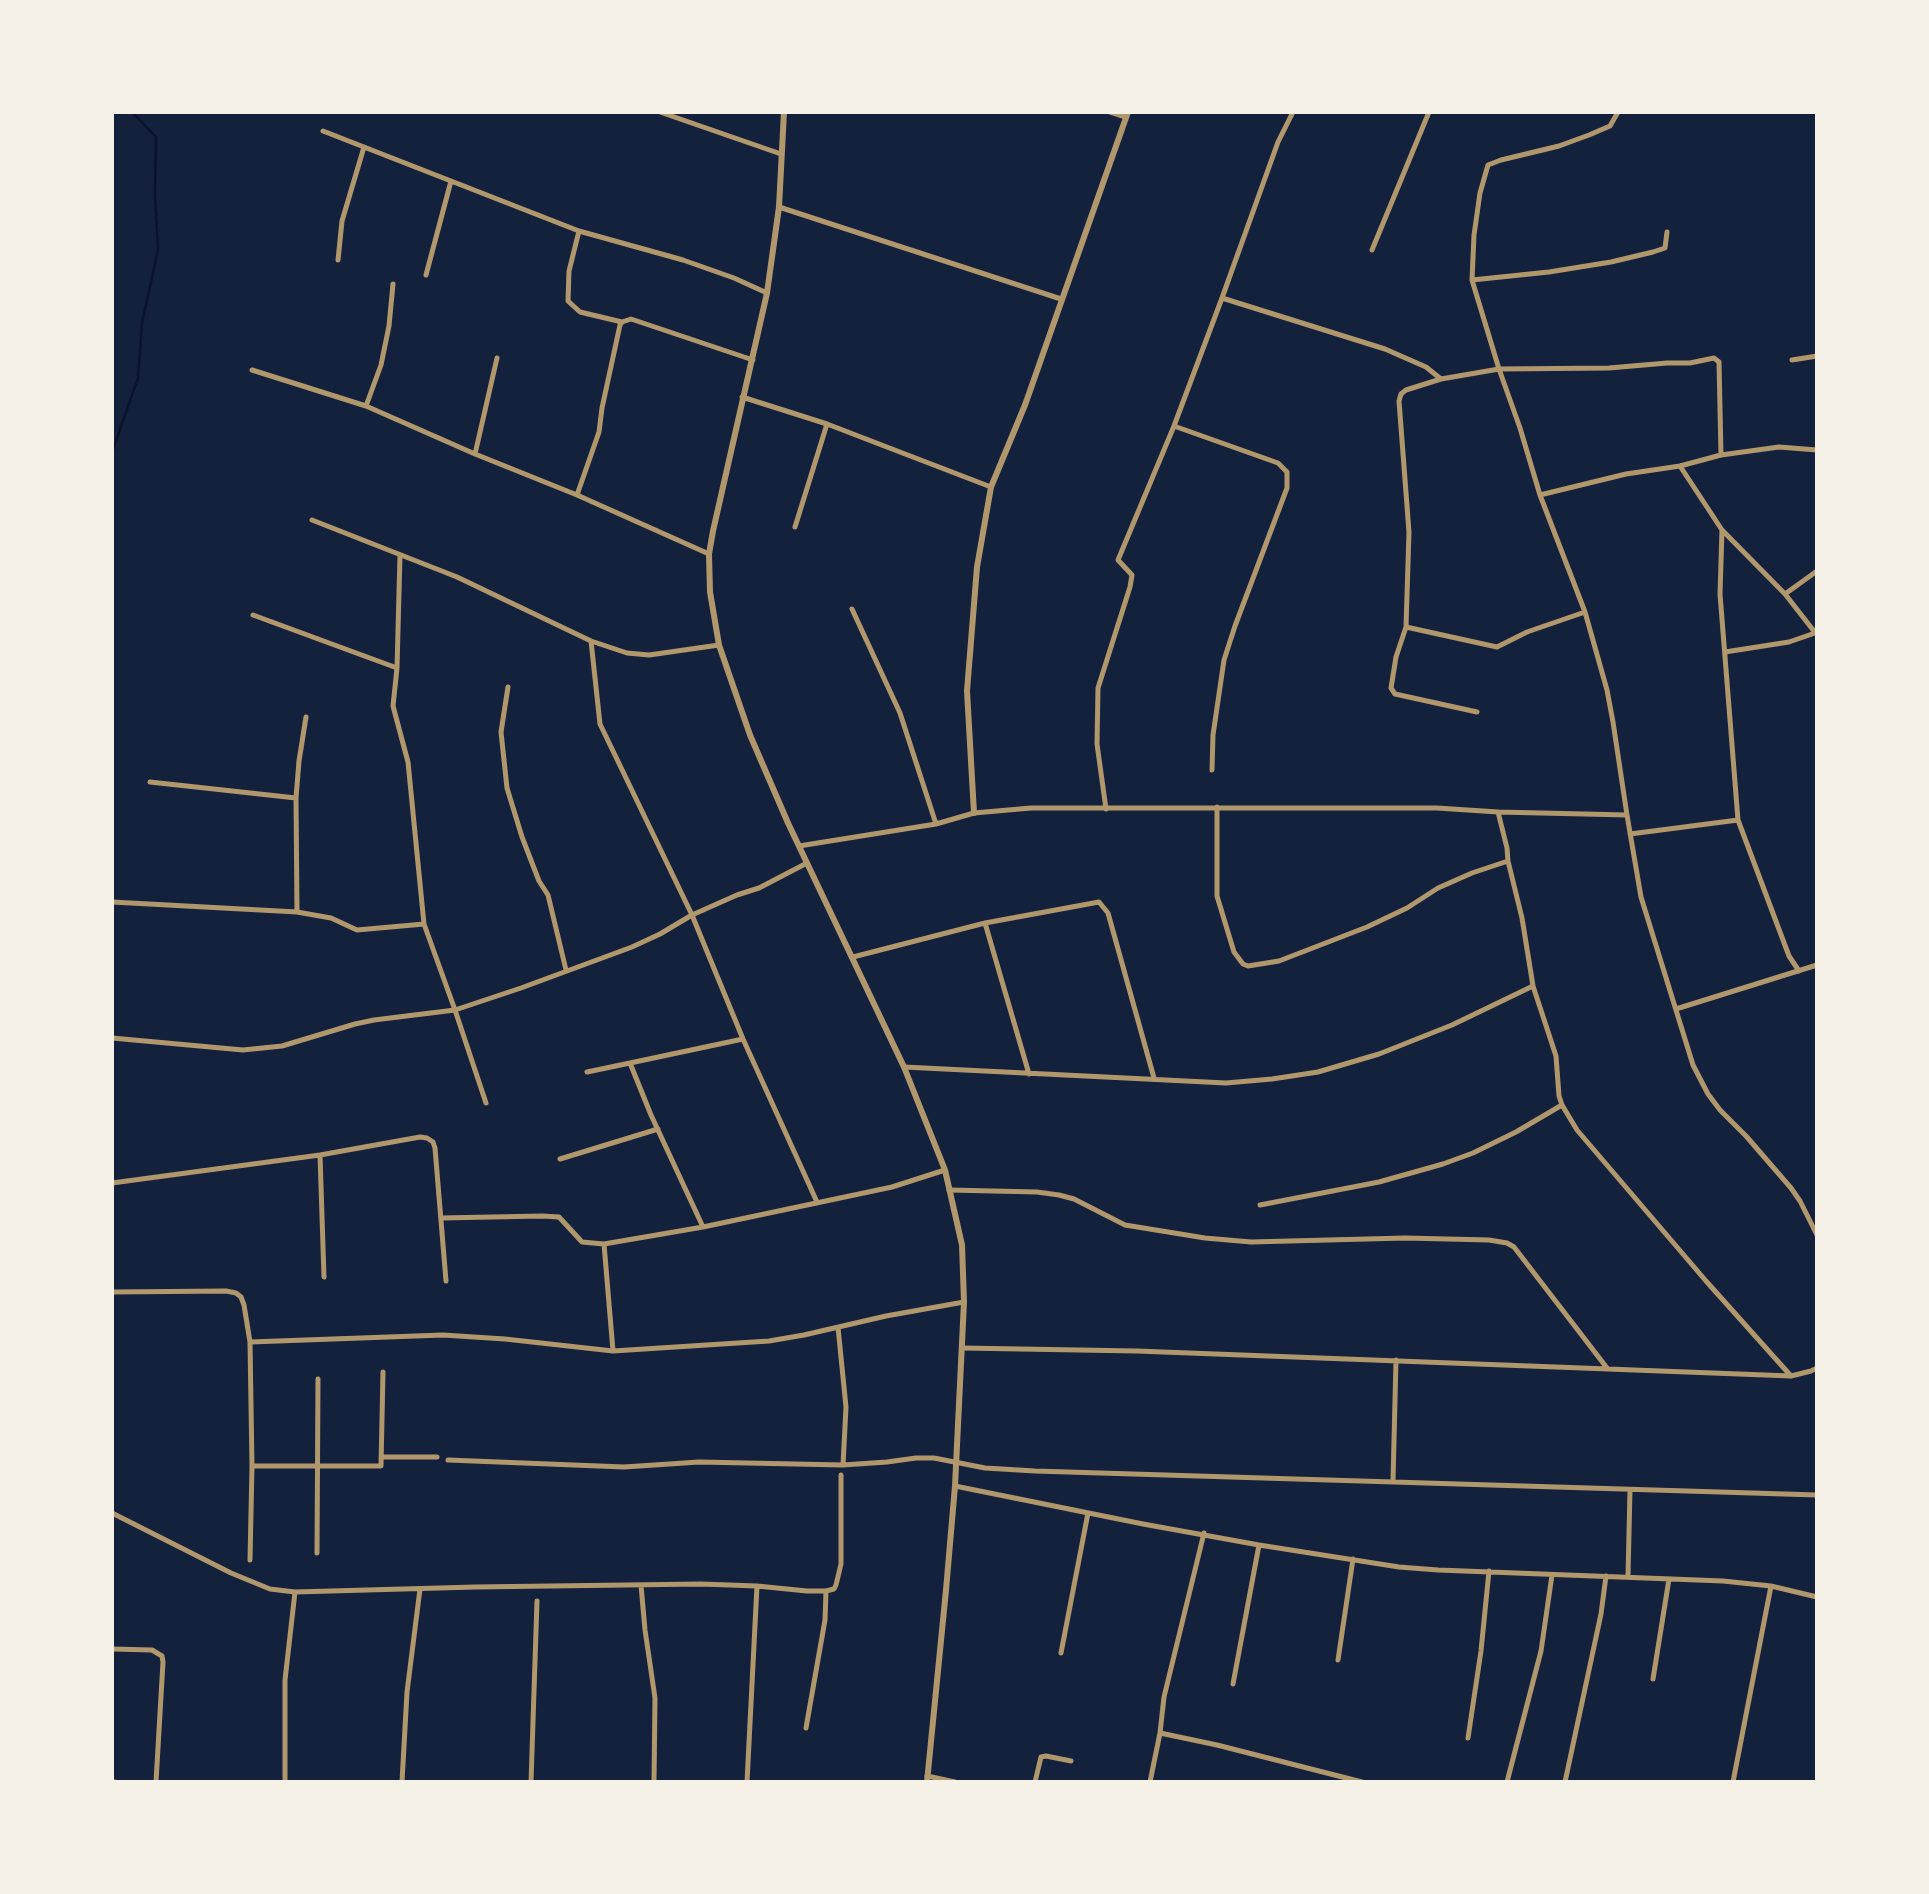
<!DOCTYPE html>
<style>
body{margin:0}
#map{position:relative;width:1929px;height:1894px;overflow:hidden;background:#14213d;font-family:Inter,sans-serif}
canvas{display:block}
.frame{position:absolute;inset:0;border:114px solid #f6f1e7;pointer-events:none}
</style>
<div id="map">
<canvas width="1929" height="1894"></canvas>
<div class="frame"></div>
</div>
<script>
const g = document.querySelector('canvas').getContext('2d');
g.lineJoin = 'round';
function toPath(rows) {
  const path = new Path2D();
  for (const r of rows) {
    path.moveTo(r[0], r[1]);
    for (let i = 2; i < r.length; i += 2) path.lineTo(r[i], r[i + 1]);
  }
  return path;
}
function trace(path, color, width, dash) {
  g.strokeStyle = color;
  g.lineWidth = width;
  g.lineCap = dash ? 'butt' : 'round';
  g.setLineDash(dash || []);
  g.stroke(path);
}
trace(toPath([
 [112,452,138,378,142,323,158,250,155,195,156,137,132,112]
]), '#0b132b', 2.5);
trace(toPath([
 [660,112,781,154],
 [1110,112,1126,117],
 [1618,112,1610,126,1589,135,1559,146,1501,160,1488,165,1480,193,1474,235,1472,280,1499,369,1520,428,1540,495,1585,612,1607,690,1613,722,1627,815,1641,897,1693,1065,1708,1094,1720,1110,1746,1136,1791,1188,1800,1201,1817,1235],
 [323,131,579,231,683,260,734,278,767,293],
 [779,207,1061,299],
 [579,231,569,271,568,301,580,312,622,322],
 [1372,250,1429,112],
 [338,260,342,221,364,147],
 [426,275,451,181],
 [1472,280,1549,272,1611,262,1653,252,1665,248,1667,232],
 [1222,298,1385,349,1426,367,1441,379],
 [1792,360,1817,356],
 [252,370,366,406,475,454,577,495,709,554],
 [742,397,827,424,991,487],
 [366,406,381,365,389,326,393,284],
 [1174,426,1278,463,1287,472,1287,488,1235,626,1224,660,1213,735,1212,770],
 [475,454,497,358],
 [1680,466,1722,530,1785,594,1817,635],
 [577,495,599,432,602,408,620,325,622,322,631,319,753,360],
 [1540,495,1626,474,1680,466,1721,455,1779,447,1817,450],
 [312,520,457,577,591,641,627,653,649,655,719,645],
 [795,527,827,424],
 [1722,530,1720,594,1738,820,1789,956,1799,971],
 [400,555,397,668,393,706,408,762,424,924,455,1010,486,1103],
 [1785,594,1817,571],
 [852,609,900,713,936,824],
 [253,615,397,668],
 [1406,627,1497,647,1527,632,1585,612],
 [591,641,600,724,692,915,743,1039,817,1202],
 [1725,652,1789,642,1815,633],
 [508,687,501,732,507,788,522,837,539,881,548,895,566,970],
 [1477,712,1395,694,1391,688,1396,657,1406,627,1409,532,1399,401,1401,394,1406,390,1441,379,1499,369,1609,368,1667,363,1690,363,1714,358,1719,362,1721,455],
 [150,782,296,798],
 [1217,807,1217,896,1234,952,1243,964,1248,966,1279,961,1367,927,1407,908,1438,888,1472,873,1508,861],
 [1106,809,1097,744,1098,688,1130,587,1132,575,1118,560,1174,426,1222,298,1278,142,1293,112],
 [1498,812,1507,848,1508,861,1522,918,1533,986,1556,1056,1559,1096,1562,1105,1577,1130,1706,1281,1791,1376],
 [1630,834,1738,820],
 [799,846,936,824,974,813,1031,808,1437,808,1498,812,1627,815],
 [112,902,297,912,331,918,357,930,424,924],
 [297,912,296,798,299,761,306,717],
 [985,923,1029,1074],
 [853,957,985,923,1099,902,1108,913,1154,1078],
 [1676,1009,1817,965],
 [112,1038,243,1050,282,1046,355,1024,374,1020,455,1010,521,988,632,947,660,934,692,915,737,895,759,888,807,863],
 [904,1067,1226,1083,1272,1079,1318,1072,1379,1054,1452,1025,1533,986],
 [587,1072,630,1063],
 [320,1155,324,1277],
 [560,1159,658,1129],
 [112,1183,320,1155,420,1137,427,1138,433,1142,435,1148,446,1281],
 [949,1190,1037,1192,1059,1195,1074,1199,1125,1225,1205,1238,1251,1242,1405,1238,1489,1240,1507,1243,1514,1247,1607,1368],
 [1260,1205,1379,1182,1443,1164,1473,1153,1516,1132,1562,1105],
 [441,1218,542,1216,559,1217,582,1242,604,1244,703,1227,892,1187,945,1170],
 [703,1227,651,1115,630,1063,743,1039],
 [604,1244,613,1351],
 [112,1292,226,1291,236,1293,241,1297,244,1305,250,1342,443,1335,505,1339,613,1351,769,1341,804,1335,886,1316,964,1302],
 [838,1327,846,1407,843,1465],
 [250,1342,252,1466,381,1466,383,1372],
 [962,1348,1137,1351,1791,1376,1811,1371,1817,1368],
 [382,1457,437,1457],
 [448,1460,624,1467,699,1462,843,1465,887,1462,916,1458,934,1458,985,1468,1035,1471,1817,1495],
 [1393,1481,1396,1360],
 [955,1486,1143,1524,1259,1545,1399,1567,1438,1570,1723,1581,1771,1586,1817,1597],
 [112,1513,231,1573,270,1589,295,1592,475,1587,701,1584,757,1586,807,1591,826,1591],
 [317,1553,318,1379],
 [250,1560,252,1466],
 [1628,1576,1630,1490],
 [641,1585,645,1630,655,1698,654,1782],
 [112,1649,152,1650,162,1656,163,1662,156,1782],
 [1061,1653,1088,1513],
 [1338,1660,1353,1559],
 [1653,1679,1669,1579],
 [1233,1684,1259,1545],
 [806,1728,825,1620,826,1591,834,1589,836,1585,841,1564,841,1475],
 [1160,1733,1217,1745,1362,1782],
 [1468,1738,1481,1651,1489,1571],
 [927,1776,955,1782],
 [112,1782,115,1782],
 [285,1782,285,1680,295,1592],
 [402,1782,407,1692,420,1589],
 [531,1782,537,1601],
 [747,1782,757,1586],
 [1035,1782,1041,1757,1046,1756,1071,1761],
 [1150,1782,1160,1733,1164,1697,1204,1533],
 [1507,1782,1541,1651,1552,1575],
 [1565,1782,1601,1614,1606,1576],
 [1733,1782,1771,1586]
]), '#b1986c', 5);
trace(toPath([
 [784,112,779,207,767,293,713,531,709,554,710,592,719,645,750,735,788,823,904,1067,945,1170,962,1245,964,1302,955,1486,946,1590,927,1782],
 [974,813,967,691,977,567,991,487,1025,405,1128,112]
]), '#b1986c', 6);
</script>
